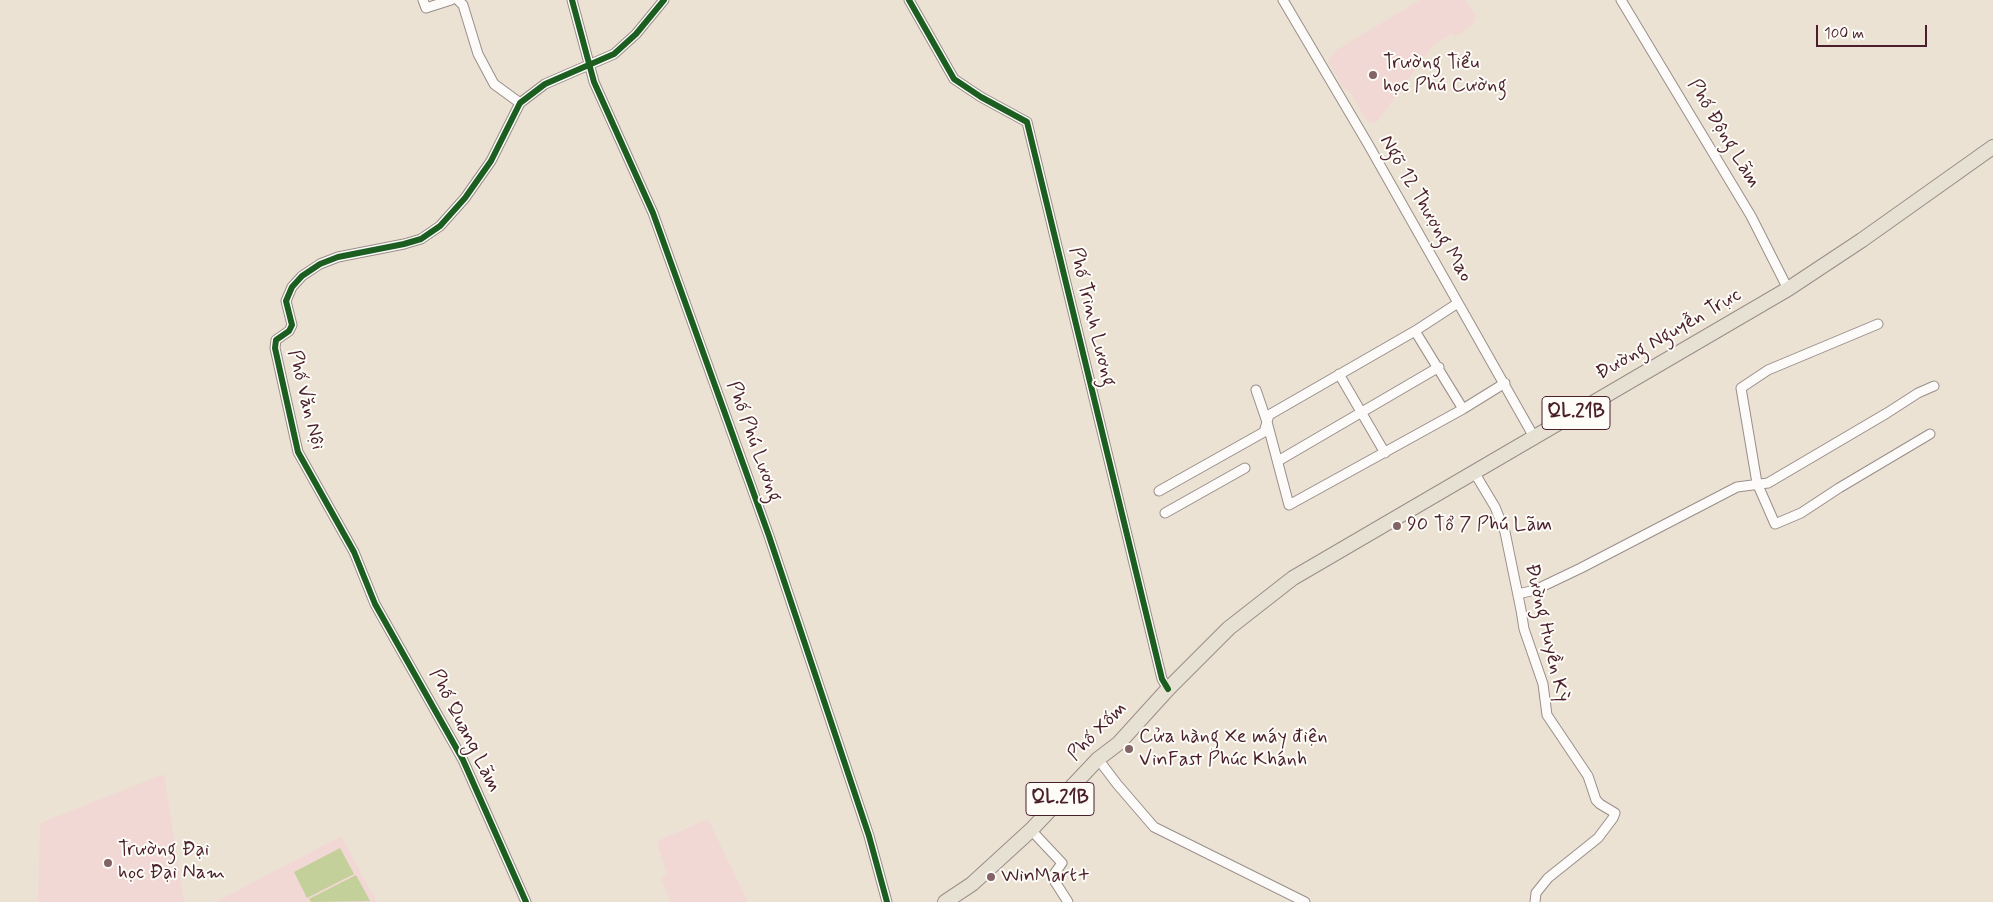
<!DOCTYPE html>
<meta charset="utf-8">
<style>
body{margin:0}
#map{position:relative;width:1993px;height:902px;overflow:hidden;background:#ebe2d4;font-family:Mynerve,sans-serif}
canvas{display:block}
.scale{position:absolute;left:1816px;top:25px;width:111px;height:22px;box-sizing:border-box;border:2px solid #4a1f2b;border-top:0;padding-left:6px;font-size:15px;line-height:18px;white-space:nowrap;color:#4a1f2b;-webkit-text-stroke:4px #fdfcf7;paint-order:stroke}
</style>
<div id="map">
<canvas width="1993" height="902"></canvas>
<div class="scale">100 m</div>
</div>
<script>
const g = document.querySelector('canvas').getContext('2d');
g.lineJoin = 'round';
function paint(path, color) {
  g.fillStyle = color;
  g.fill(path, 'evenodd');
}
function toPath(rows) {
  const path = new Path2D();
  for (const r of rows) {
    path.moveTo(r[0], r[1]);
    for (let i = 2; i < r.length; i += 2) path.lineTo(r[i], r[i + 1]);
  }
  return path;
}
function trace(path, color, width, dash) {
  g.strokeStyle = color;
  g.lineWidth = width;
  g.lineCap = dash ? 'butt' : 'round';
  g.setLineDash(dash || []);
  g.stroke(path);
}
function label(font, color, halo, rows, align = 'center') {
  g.font = font + ' Mynerve,sans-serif';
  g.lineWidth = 4;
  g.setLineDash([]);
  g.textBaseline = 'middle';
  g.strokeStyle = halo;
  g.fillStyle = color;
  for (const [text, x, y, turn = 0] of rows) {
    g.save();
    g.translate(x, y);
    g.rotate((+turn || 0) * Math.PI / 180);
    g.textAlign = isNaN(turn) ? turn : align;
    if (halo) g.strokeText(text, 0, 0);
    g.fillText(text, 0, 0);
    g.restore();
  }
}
paint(toPath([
 [1420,0,1466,0,1476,16,1473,25,1455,37,1452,33,1432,47,1376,123,1372,123,1366,120,1350,91,1344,89,1328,61,1336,50],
 [164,774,184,902,38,902,40,823],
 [708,819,748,902,671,902,661,878,667,876,657,841],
 [341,836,377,902,216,902]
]), '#f2d8d4');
paint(toPath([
 [340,848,354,874,307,898,294,872],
 [356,875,370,901,311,902,309,899]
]), '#c3d099');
const minor = toPath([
 [423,0,426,8,451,0],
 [458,0,463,5,478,54,494,84,520,103],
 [572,0,594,82,653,213,769,536,869,836,887,902],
 [909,0,954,79,981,97,1027,122,1162,679,1168,689],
 [1283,0,1368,144,1534,437],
 [1621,0,1751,216,1788,289],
 [1878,324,1768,370,1741,388,1757,483,1775,524,1801,513,1839,488,1930,434],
 [1415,331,1463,409,1289,505,1267,422,1269,415,1415,331,1458,303],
 [1339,374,1385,453],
 [1463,409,1505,383],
 [1278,461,1439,367],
 [1474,472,1495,507,1505,532,1521,610,1524,629,1543,684,1547,715,1588,776,1596,800,1600,804,1615,813,1613,818,1598,838,1548,878,1536,893,1535,902],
 [1159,491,1264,432,1267,422,1256,390],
 [1165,513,1245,468],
 [1518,594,1535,590,1581,568,1737,487,1768,483,1887,413,1918,393,1934,386],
 [1098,759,1117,784,1154,827,1305,902],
 [1031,830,1062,863,1052,877,1068,902],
 [526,902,463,760,375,604,354,552,298,452,275,348,276,340,289,331,292,325,286,301,292,287,302,276,320,264,338,257,404,244,421,239,440,226,465,198,491,161,520,103,545,84,614,54,636,34,664,0]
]);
const trunk = toPath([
 [945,902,972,884,1031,830,1098,759,1119,743,1168,689,1229,628,1293,578,1788,289,1862,240,1993,147]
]);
trace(minor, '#9a8e89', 11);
trace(trunk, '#9a8e89', 16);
trace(minor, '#fcfbf9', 9);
trace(trunk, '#e7e1d4', 14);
trace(toPath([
 [572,0,594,82,653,213,769,536,869,836,887,902],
 [909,0,954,79,981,97,1027,122,1162,679,1168,689],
 [526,902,463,760,375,604,354,552,298,452,275,348,276,340,289,331,292,325,286,301,292,287,302,276,320,264,338,257,404,244,421,239,440,226,465,198,491,161,520,103,545,84,614,54,636,34,664,0]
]), '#1b5e20', 6);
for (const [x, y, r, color] of [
 [1373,75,5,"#826366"],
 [1397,526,5,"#826366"],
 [1129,749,5,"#826366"],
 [108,863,5,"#826366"],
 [991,877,5,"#826366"]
]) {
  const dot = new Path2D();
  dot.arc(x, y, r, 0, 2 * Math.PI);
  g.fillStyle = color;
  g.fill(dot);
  trace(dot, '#fdfcf7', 2);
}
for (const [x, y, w] of [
 [1576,413,68],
 [1060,799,68]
]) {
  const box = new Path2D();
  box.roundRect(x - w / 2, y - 16.5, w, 33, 4);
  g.fillStyle = '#fdfcf7';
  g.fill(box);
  trace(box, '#4a1f2b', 1);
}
label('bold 19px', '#4a1f2b', null, [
 ["QL.21B",1576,413],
 ["QL.21B",1060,799]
]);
label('20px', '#4a1f2b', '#fdfcf7', [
 ["Trường Tiểu",1383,64],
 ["học Phú Cường",1383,87],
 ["90 Tổ 7 Phú Lãm",1407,526],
 ["Cửa hàng Xe máy điện",1139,738],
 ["VinFast Phúc Khánh",1139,761],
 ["Trường Đại",118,851],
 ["học Đại Nam",118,874],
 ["WinMart+",1001,877]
], 'left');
label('20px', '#4a1f2b', '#fdfcf7', [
 ["Phố Động Lãm",1723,134,59],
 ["Ngõ 12 Thượng Mao",1425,209,60],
 ["Phố Trinh Lương",1091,317,76],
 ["Đường Nguyễn Trực",1669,335,-30],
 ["Phố Văn Nội",305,400,76],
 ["Phố Phú Lương",753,442,70],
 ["Đường Huyền Kỳ",1546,633,77],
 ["Phố Quang Lãm",464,731,63],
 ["Phố Xốm",1098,732,-45]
]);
</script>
